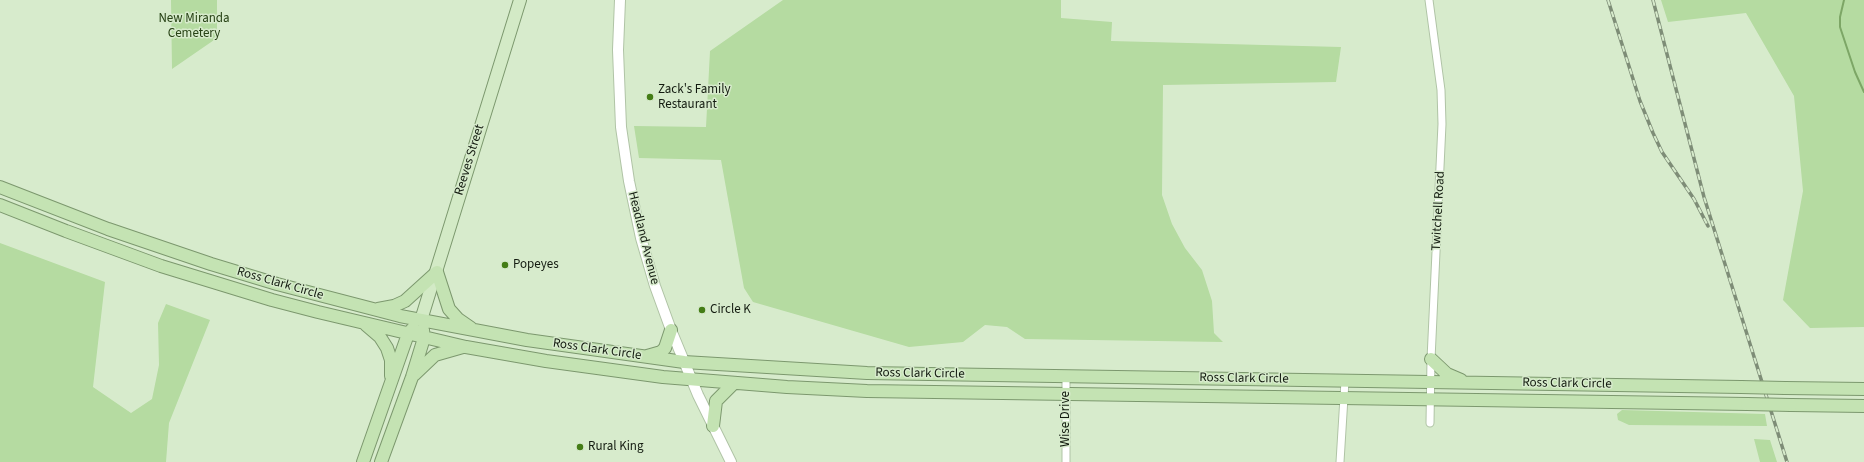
<!DOCTYPE html>
<style>
body{margin:0}
canvas{display:block;background:#d7ebcc}
</style>
<canvas width="1864" height="462"></canvas>
<script>
const g = document.querySelector('canvas').getContext('2d');
g.lineJoin = 'round';
function paint(path, color) {
  g.fillStyle = color;
  g.fill(path, 'evenodd');
}
function toPath(rows) {
  const path = new Path2D();
  for (const r of rows) {
    path.moveTo(r[0], r[1]);
    for (let i = 2; i < r.length; i += 2) path.lineTo(r[i], r[i + 1]);
  }
  return path;
}
function trace(path, color, width, dash) {
  g.strokeStyle = color;
  g.lineWidth = width;
  g.lineCap = dash ? 'butt' : 'round';
  g.setLineDash(dash || []);
  g.stroke(path);
}
function label(font, color, halo, rows, align = 'center') {
  g.font = font + ' "Source Sans 3",sans-serif';
  g.lineWidth = 3;
  g.setLineDash([]);
  g.textBaseline = 'middle';
  g.strokeStyle = halo;
  g.fillStyle = color;
  for (const [text, x, y, turn = 0] of rows) {
    g.save();
    g.translate(x, y);
    g.rotate((+turn || 0) * Math.PI / 180);
    g.textAlign = isNaN(turn) ? turn : align;
    if (halo) g.strokeText(text, 0, 0);
    g.fillText(text, 0, 0);
    g.restore();
  }
}
paint(toPath([
 [171,0,217,0,217,38,172,69],
 [783,0,1061,0,1061,18,1112,22,1111,41,1341,47,1336,82,1163,85,1162,195,1172,224,1185,248,1202,270,1212,301,1214,333,1223,342,1025,339,1007,327,985,325,963,342,909,347,753,302,744,288,721,160,639,158,634,126,706,127,710,51],
 [1661,0,1864,0,1864,327,1810,328,1783,300,1803,191,1794,96,1746,13,1668,22],
 [0,243,105,282,93,387,131,413,152,399,159,365,158,323,166,304,210,320,169,423,166,462,0,462],
 [1622,410,1765,414,1767,426,1629,425,1618,420,1617,414],
 [1754,439,1770,440,1777,462,1760,462]
]), '#b5dba1');
trace(toPath([
 [1844,0,1840,17,1840,27,1855,72,1864,92]
]), '#7da666', 2);
const minor = toPath([
 [1429,0,1441,90,1442,124,1431,359,1430,423],
 [1066,462,1066,377],
 [1340,462,1345,381]
]);
const secondary = toPath([
 [620,0,618,50,621,127,629,181,641,238,655,286,671,330,698,395,731,462]
]);
const primary = toPath([
 [421,320,520,0]
]);
const trunk = toPath([
 [0,187,108,229,211,264,277,284,400,316,527,340,684,362,867,373,1741,387],
 [0,205,66,231,161,266,272,300,318,312,466,347,546,361,663,377,787,387,867,391,1747,404],
 [378,309,394,306,405,301,437,272,449,309,458,319,471,328],
 [366,325,380,337,387,348,391,360,391,376],
 [647,356,661,352,665,348,671,330],
 [1431,359,1447,374,1461,380],
 [414,375,435,355,463,347],
 [1785,388,1864,389],
 [1791,405,1864,406],
 [713,426,716,401,734,383],
 [363,462,408,334,413,328],
 [381,462,412,377,424,338,423,330]
]);
trace(minor, '#b0c4a6', 9);
trace(secondary, '#b0c4a6', 12);
trace(primary, '#7c986e', 14);
trace(trunk, '#7c986e', 14);
trace(minor, '#fff', 7);
trace(secondary, '#fff', 10);
trace(primary, '#d3eac6', 12);
trace(trunk, '#c4e3b3', 12);
const rail = toPath([
 [1608,0,1640,101,1653,133,1662,152,1694,199,1708,226],
 [1653,0,1704,197,1787,462]
]);
trace(rail, '#7e8d77', 3.5);
trace(rail, '#d7ebcc', 2, [6]);
const trunkBridge = toPath([
 [1741,387,1785,388],
 [1747,404,1791,405]
]);
trace(trunkBridge, '#7c986e', 14, []);
trace(trunkBridge, '#c4e3b3', 12);
for (const [x, y, r, color] of [
 [650,97,4,"#447d16"],
 [505,265,4,"#447d16"],
 [702,310,4,"#447d16"],
 [580,447,4,"#447d16"]
]) {
  const dot = new Path2D();
  dot.arc(x, y, r, 0, 2 * Math.PI);
  g.fillStyle = color;
  g.fill(dot);
  trace(dot, '#d7ebcc', 1.5);
}
label('13px', '#264114', '#d7ebcc', [
 ["New Miranda",194,19],
 ["Cemetery",194,34]
]);
label('13px', '#131b10', '#d7ebcc', [
 ["Zack's Family",658,90],
 ["Restaurant",658,105],
 ["Popeyes",513,265],
 ["Circle K",710,310],
 ["Rural King",588,447]
], 'left');
label('13px', '#131b10', '#d7ebcc', [
 ["Reeves Street",470,160,-73],
 ["Twitchell Road",1439,211,-87],
 ["Headland Avenue",643,238,76],
 ["Ross Clark Circle",280,284,16],
 ["Ross Clark Circle",597,350,8],
 ["Ross Clark Circle",920,374,1],
 ["Ross Clark Circle",1244,379,1],
 ["Ross Clark Circle",1567,384,1],
 ["Wise Drive",1066,419,-90]
]);
</script>
